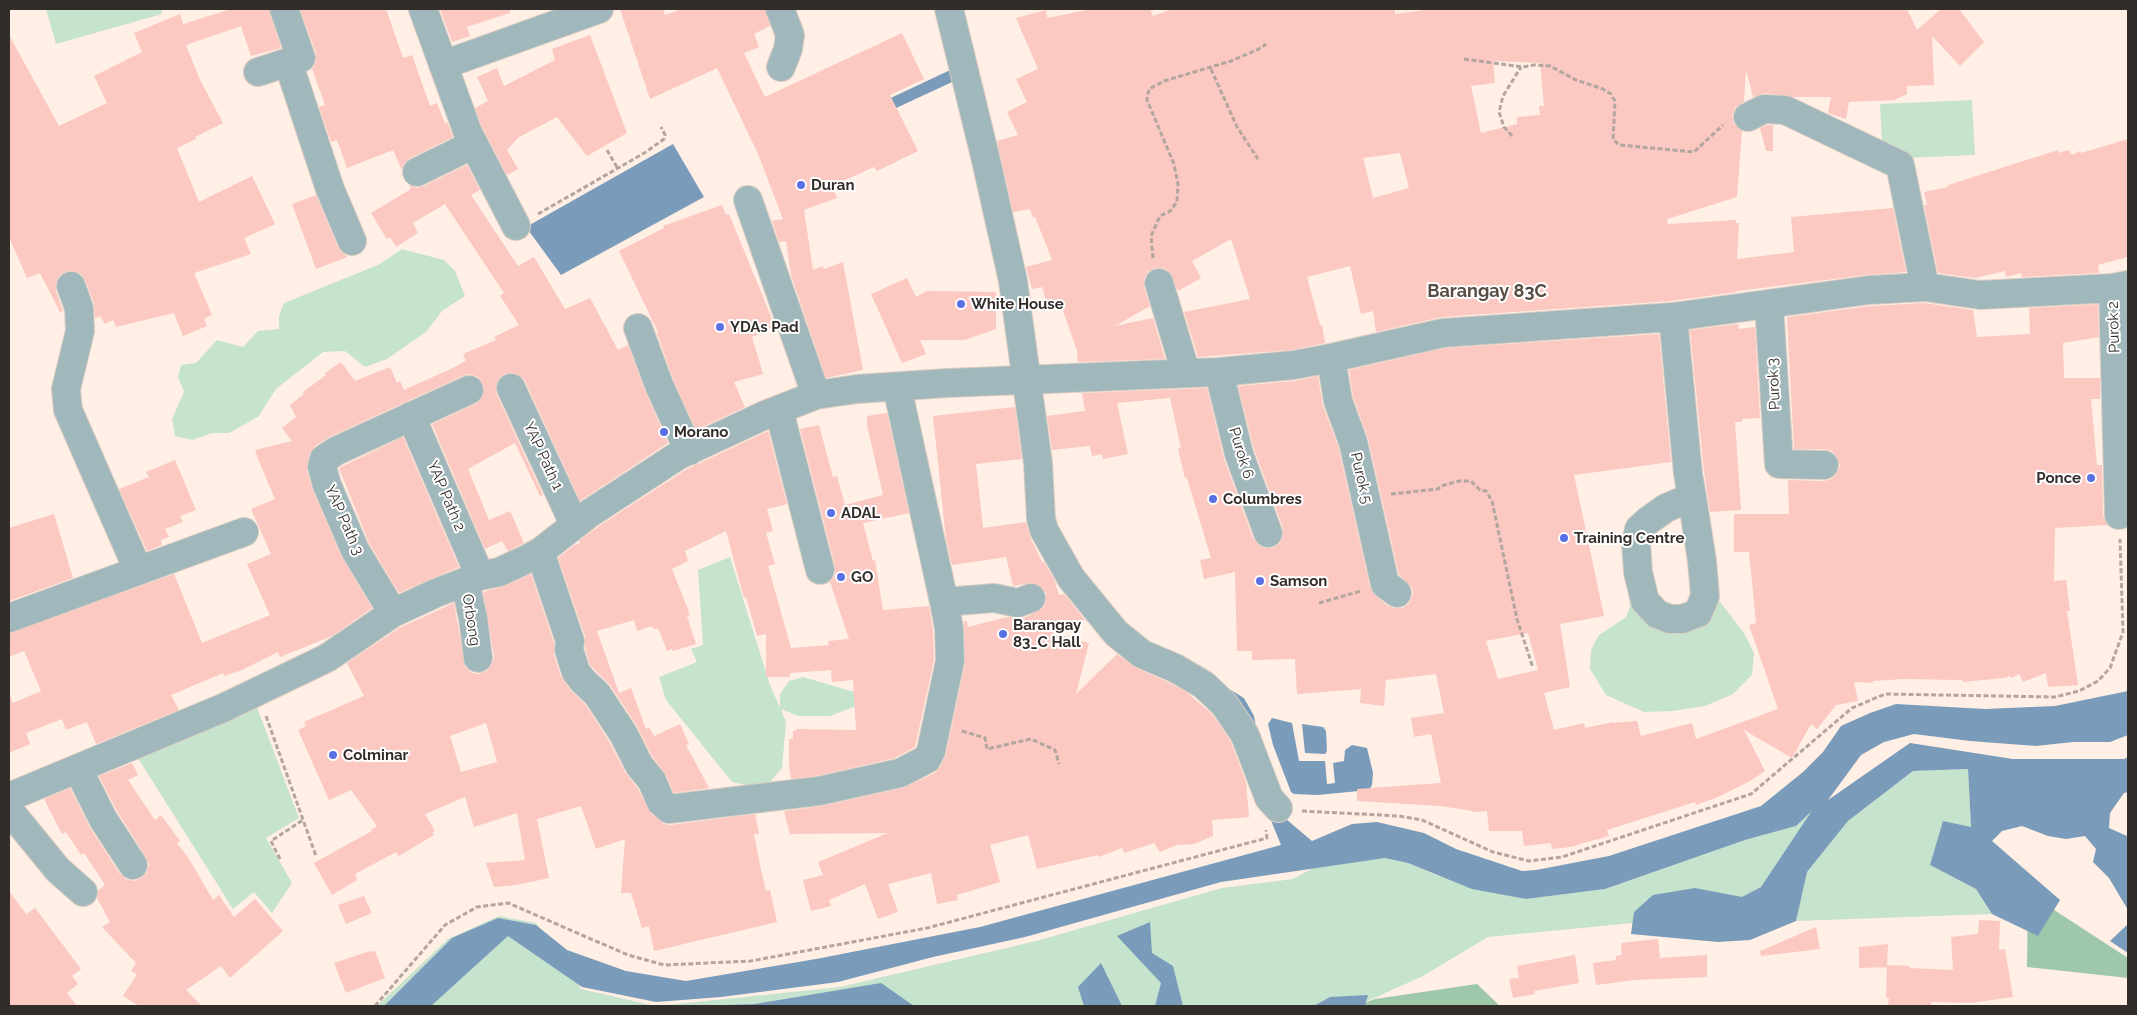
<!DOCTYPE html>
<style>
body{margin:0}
#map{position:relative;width:2137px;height:1015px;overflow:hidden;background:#ffefe5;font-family:Raleway,sans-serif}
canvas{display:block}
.frame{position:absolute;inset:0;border:10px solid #332d2a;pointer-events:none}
</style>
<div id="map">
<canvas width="2137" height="1015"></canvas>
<div class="frame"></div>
</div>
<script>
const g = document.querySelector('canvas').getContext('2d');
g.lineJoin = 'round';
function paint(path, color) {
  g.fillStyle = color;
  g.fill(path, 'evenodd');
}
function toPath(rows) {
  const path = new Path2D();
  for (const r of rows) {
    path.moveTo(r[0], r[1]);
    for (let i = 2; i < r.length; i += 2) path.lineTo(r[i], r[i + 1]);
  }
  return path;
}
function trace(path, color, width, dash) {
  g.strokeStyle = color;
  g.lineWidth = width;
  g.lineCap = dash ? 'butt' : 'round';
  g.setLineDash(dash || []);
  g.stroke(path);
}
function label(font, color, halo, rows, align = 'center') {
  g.font = font + ' Raleway,sans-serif';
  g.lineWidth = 4;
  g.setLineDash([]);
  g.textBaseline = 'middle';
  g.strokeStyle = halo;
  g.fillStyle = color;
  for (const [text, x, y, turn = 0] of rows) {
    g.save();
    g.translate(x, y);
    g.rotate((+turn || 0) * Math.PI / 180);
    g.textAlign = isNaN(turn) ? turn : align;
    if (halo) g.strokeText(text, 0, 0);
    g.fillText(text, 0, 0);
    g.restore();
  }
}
paint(toPath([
 [46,9,161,9,162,14,56,44],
 [1972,100,1975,155,1883,159,1880,104],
 [402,249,444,260,455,271,465,296,442,311,426,332,387,359,365,367,345,351,323,352,276,389,258,417,229,433,212,433,192,440,175,436,172,419,184,392,178,377,181,365,196,363,217,340,243,347,258,331,279,329,279,316,284,303,380,264],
 [730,557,770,685,780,708,780,694,789,681,803,677,865,695,864,703,830,716,798,716,781,709,786,722,782,768,764,789,732,782,666,700,659,677,697,662,691,649,703,645,698,570],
 [1635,593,1699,626,1712,615,1717,598,1744,633,1754,653,1752,675,1733,694,1705,706,1672,711,1644,712,1606,695,1590,669,1591,650,1599,635,1626,617],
 [255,702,299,818,266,838,292,883,272,913,254,892,233,909,136,755],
 [1968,769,1971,827,1930,865,1976,889,1992,914,1796,921,1799,907,1488,937,1423,976,1357,1006,658,1006,840,987,1036,941,1222,888,1293,879,1326,861,1385,858,1408,863,1436,875,1526,899,1605,889,1745,840,1796,826,1813,811,1807,872,1848,821,1913,771],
 [499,916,536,923,581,989,655,1006,377,1006,448,939]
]), '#c6e3ce');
paint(toPath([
 [2028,893,2128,958,2128,978,2027,967],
 [1477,984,1500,1006,1357,1006,1375,999]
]), '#9fc7aa');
paint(toPath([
 [963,64,965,76,765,169,761,159],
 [673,144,704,197,561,275,526,227],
 [2128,691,2128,735,2110,742,2073,742,2036,746,1970,741,1914,734,1884,742,1861,755,1828,800,1910,743,2013,759,2124,759,2128,757,2128,792,2124,793,2110,813,2109,828,2127,836,2128,910,2109,878,2093,862,2096,849,2085,836,2066,839,2048,836,2022,826,2002,831,1992,841,2060,900,2038,936,1992,914,1976,889,1930,865,1943,821,1971,827,1968,769,1913,771,1848,821,1807,872,1796,921,1750,940,1718,942,1631,934,1634,912,1653,895,1695,888,1742,897,1761,887,1811,812,1796,826,1745,840,1605,889,1526,899,1472,889,1408,863,1385,858,1221,882,1025,937,933,957,838,982,721,997,656,1002,582,987,508,936,431,1006,384,1006,452,938,498,918,536,925,567,950,626,971,686,981,816,959,980,927,1281,845,1270,818,1280,814,1312,841,1352,824,1377,822,1424,833,1456,849,1522,871,1536,870,1609,856,1761,806,1803,772,1823,752,1841,726,1870,713,1896,704,1985,709,2055,706],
 [1272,718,1292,723,1299,761,1325,761,1327,784,1335,783,1333,763,1344,761,1345,750,1352,745,1367,748,1373,773,1372,785,1369,790,1318,795,1294,794,1291,792,1273,745,1268,724],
 [1302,724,1323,727,1326,731,1327,751,1325,754,1305,753],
 [1150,922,1152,953,1173,966,1183,1006,1155,1006,1161,983,1117,936],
 [2128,924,2128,953,2110,941],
 [1101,963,1122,1006,1084,1006,1078,987],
 [881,983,914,1006,694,1006,755,1004],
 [1368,995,1365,1006,1314,1006,1330,997]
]), '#7a9bba');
trace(toPath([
 [1228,693,1241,701,1250,717,1252,726]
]), '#7a9bba', 8);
paint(toPath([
 [231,9,269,9,281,48,251,56,241,26,186,45,200,80,223,123,195,137,196,139,177,148,199,202,252,176,275,224,244,238,251,254,194,273,212,315,204,319,207,326,183,336,174,313,116,327,113,320,105,324,100,316,95,318,94,303,85,280,81,274,73,271,65,272,59,276,56,283,56,291,63,311,60,312,40,273,27,278,9,237,9,35,59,126,107,103,94,76,142,52,134,33,180,14,183,24],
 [300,9,386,9,403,58,412,55,430,106,437,103,445,123,447,122,453,137,410,158,404,163,402,170,393,150,347,168,337,140,331,142,319,107,325,105,312,69,316,62,316,53],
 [440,9,510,9,510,13,467,27,470,36,452,42],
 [620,9,663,9,665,15,682,9,765,9,770,26,754,34,759,47,744,53,765,97,902,33,924,79,890,95,918,151,877,171,874,167,832,186,837,198,804,210,813,270,823,266,824,269,843,262,863,370,826,378,791,275,786,241,779,242,772,221,783,219,758,154,717,68,650,99],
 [1092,9,1150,9,1153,16,1173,9,1395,9,1395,14,1432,9,1585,10,1585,9,1907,9,1917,30,1941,9,1959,9,1984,42,1960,66,1932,36,1934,85,1907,86,1907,94,1894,100,1849,102,1846,119,1828,113,1831,97,1793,97,1765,93,1753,97,1746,70,1744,102,1735,108,1732,116,1734,124,1742,131,1737,197,1667,219,1668,224,1736,220,1736,223,1739,223,1737,259,1794,252,1791,217,1893,208,1906,272,1867,275,1737,291,1737,292,1671,301,1442,317,1376,332,1373,311,1361,314,1350,266,1307,277,1320,325,1322,325,1325,343,1292,350,1198,357,1184,312,1250,299,1231,239,1192,261,1201,278,1178,291,1169,271,1163,268,1155,268,1148,272,1144,279,1144,287,1150,306,1115,326,1153,318,1165,359,1078,362,1077,351,1061,305,1049,310,1042,287,1032,289,1026,267,1052,260,1035,217,1033,218,1030,209,1013,212,997,141,1018,135,1007,112,1027,102,1016,79,1038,69,1016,18,1046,10,1047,18],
 [1493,61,1540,63,1544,106,1539,106,1540,115,1517,117,1517,124,1481,133,1471,86,1495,83],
 [1400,153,1409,188,1373,198,1363,158],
 [590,35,627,133,587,156,557,117,519,137,507,150,518,169,507,175,482,127,475,108,488,101,477,77,497,68,504,86,555,60,552,49],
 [1767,125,1773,125,1773,151,1766,151,1760,128],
 [2128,139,2128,257,2098,265,2099,273,2022,277,2021,273,2006,277,2005,271,1975,278,1938,273,1924,205,1927,205,1924,192,1948,187,1948,185,2058,150,2059,153,2068,150,2072,155,2080,151,2081,153],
 [467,165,480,190,471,195,518,266,534,257,565,309,590,298,618,350,628,345,645,391,668,443,580,501,525,381,520,376,513,373,504,374,499,379,496,386,497,395,543,495,540,496,515,443,468,469,489,520,510,511,524,543,508,551,502,541,485,549,432,424,476,404,481,399,484,392,483,384,478,377,470,374,462,376,329,437,315,446,309,455,307,471,313,491,341,556,372,608,332,636,280,657,278,652,242,670,224,676,223,673,171,695,179,710,96,744,87,722,66,730,62,719,26,733,30,744,9,753,9,693,13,703,41,691,24,651,9,657,9,633,174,574,202,643,270,615,247,564,271,554,251,509,275,499,258,459,255,450,292,441,282,428,296,417,290,405,304,394,303,392,326,375,325,373,341,362,355,381,390,367,397,383,400,381,404,390,457,366,466,361,463,354,496,340,494,337,519,325,500,296,504,293,445,204,413,223,418,233,396,247,390,237,387,239,371,213,411,189,409,185,416,188,424,186],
 [316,195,338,247,347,257,316,269,292,204],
 [722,205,726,215,729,214,775,326,752,337,763,374,734,382,745,407,696,430,673,379,657,333,658,332,619,251,664,228,663,226],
 [907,278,916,297,927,291,996,292,996,329,964,340,920,340,926,354,902,363,871,294],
 [1924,303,1973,310,1977,337,2030,334,2029,308,2098,304,2099,337,2063,343,2064,378,2100,378,2100,399,2091,399,2097,465,2102,465,2103,515,2108,525,2055,528,2054,581,2066,580,2070,611,2067,611,2078,685,2048,687,2046,673,2023,682,2019,674,2011,678,2009,676,2004,678,1963,682,1962,680,1904,679,1873,681,1873,683,1854,682,1858,701,1836,705,1817,729,1811,724,1792,758,1744,730,1765,771,1748,782,1718,797,1696,805,1695,802,1607,830,1609,836,1570,847,1552,849,1551,843,1524,846,1522,831,1489,831,1487,811,1472,812,1472,811,1441,806,1357,801,1357,789,1441,783,1431,734,1414,737,1411,718,1444,713,1436,674,1386,680,1384,706,1360,703,1361,689,1297,694,1295,659,1252,660,1252,651,1237,651,1235,572,1204,579,1200,560,1211,558,1187,478,1185,478,1178,449,1181,448,1170,398,1117,403,1128,454,1103,459,1102,454,1092,456,1090,446,1052,450,1047,416,1085,411,1082,393,1207,388,1224,459,1253,538,1258,545,1265,548,1273,548,1280,543,1283,536,1283,528,1254,449,1238,386,1295,381,1318,376,1323,406,1338,446,1370,587,1376,596,1388,606,1395,608,1403,608,1410,602,1413,594,1412,587,1399,575,1368,438,1353,397,1349,370,1445,348,1659,334,1671,462,1574,475,1604,616,1560,624,1570,687,1544,693,1554,730,1584,723,1585,728,1613,722,1613,723,1637,721,1641,736,1692,723,1696,739,1778,709,1749,625,1756,623,1749,552,1734,552,1734,514,1789,514,1788,480,1824,481,1831,479,1837,473,1840,466,1837,457,1832,451,1824,449,1794,449,1787,317,1870,306],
 [1528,633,1538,670,1498,679,1486,641],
 [1738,324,1739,329,1755,327,1760,418,1742,419,1742,422,1735,422,1741,510,1710,512,1704,472,1690,330],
 [1015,407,1022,459,976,464,983,528,1026,522,1030,537,1042,562,1044,562,1054,579,1059,595,1064,594,1085,620,1052,633,1089,643,1076,694,1117,654,1136,668,1168,682,1186,692,1212,714,1231,742,1246,782,1249,817,1212,820,1213,836,1194,844,1177,845,1160,852,1154,843,1124,853,1122,848,1099,857,1098,855,1037,869,1028,835,990,845,1000,882,957,895,958,900,937,904,931,873,888,884,898,912,878,919,865,884,829,900,831,906,811,911,803,880,823,875,818,862,888,833,790,834,784,811,822,806,903,788,935,773,941,766,946,754,965,664,964,621,967,621,968,627,1007,617,1024,618,1043,608,1046,601,1046,593,1040,586,1033,583,1013,586,1006,557,952,565,946,539,933,416],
 [887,413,909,513,863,523,873,561,875,560,883,610,929,606,933,630,934,660,915,747,895,758,816,776,791,779,789,764,789,739,793,739,793,731,796,731,796,729,856,730,853,680,832,682,831,670,790,673,790,677,766,677,766,634,757,636,746,597,744,598,726,531,685,551,688,561,672,569,690,615,687,616,696,644,673,651,672,649,667,651,658,628,654,629,652,626,637,631,634,620,597,631,619,693,631,688,646,729,649,727,654,736,680,724,689,744,686,745,709,788,674,793,666,775,652,756,637,726,610,685,590,665,585,648,585,636,558,558,573,546,580,543,579,541,599,526,687,469,768,431,787,504,767,509,773,531,766,533,775,564,768,566,791,648,829,645,828,641,849,639,830,582,835,575,835,566,800,429,819,425,833,477,837,476,845,505,883,495,867,425,867,416],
 [403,437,459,567,399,593,369,543,339,468],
 [175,460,196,510,180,516,183,522,165,529,169,537,161,540,162,545,147,551,119,489,149,477,146,472],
 [54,514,73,578,9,601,9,528],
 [531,574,554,643,554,655,561,677,571,691,585,704,610,743,625,772,638,789,651,814,664,824,670,825,755,814,759,834,754,834,761,870,766,891,770,890,777,922,654,951,649,926,642,928,631,893,621,893,625,839,596,849,581,806,537,819,549,878,516,885,494,887,486,863,525,860,517,813,474,827,465,797,425,814,435,831,432,832,434,835,399,856,396,852,355,874,357,880,332,895,314,863,372,831,371,830,377,826,351,790,329,800,298,730,306,726,304,722,364,696,347,663,401,627,454,603,465,667,472,673,479,674,487,671,492,664,494,656,483,592,505,586],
 [486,723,497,762,461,772,450,736],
 [132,763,138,775,128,780,155,820,161,815,180,841,177,843,189,859,213,900,219,895,234,917,255,899,283,931,230,978,221,966,186,990,202,1006,139,1006,123,996,137,974,131,971,136,963,102,927,110,922,97,898,98,891,105,885,84,853,81,855,66,832,62,834,44,799,70,788,90,828,120,874,126,879,134,881,141,878,147,872,149,864,146,857,117,811,99,776],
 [9,891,26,914,35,908,81,969,72,976,78,984,67,993,77,1006,9,1006],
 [364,896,372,913,346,924,338,905],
 [1979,920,2000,921,1999,950,2005,949,2013,997,1971,1003,1931,1002,1931,1006,1888,1006,1889,998,1886,998,1887,965,1910,966,1910,968,1953,970,1951,937,1978,934],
 [1816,927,1820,949,1761,956,1760,951],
 [1658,939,1660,958,1707,955,1707,977,1635,980,1596,985,1593,963,1616,960,1616,956,1622,955,1621,943],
 [1888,944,1887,967,1859,968,1859,947],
 [370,951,371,952,375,951,385,978,346,993,334,963],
 [1575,955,1579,983,1534,991,1535,994,1513,998,1509,979,1519,978,1517,966]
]), '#fbc8c2');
const minor = toPath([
 [423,9,468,133,516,226],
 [780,9,790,35,788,49,781,67],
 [949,9,985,156,1013,281,1038,463,1041,519,1044,530,1071,578,1116,633,1142,654,1175,668,1204,685,1224,704,1245,735,1269,798,1278,808],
 [288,62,330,189,352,241],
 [443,65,599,9],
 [258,72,301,58,284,9],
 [1748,117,1764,109,1785,110,1900,165,1925,287],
 [417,172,474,144],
 [748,200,816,395],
 [1159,283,1186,373],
 [71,286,79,308,80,331,66,389,68,410,138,570],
 [2113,288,2119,515],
 [1769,305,1779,464,1824,465],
 [1673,317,1688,474,1692,497,1702,561,1705,596,1698,613,1682,619,1670,619,1657,614,1645,601,1638,572,1636,543,1639,529,1649,520,1666,508,1692,497],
 [638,328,659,385,689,451],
 [1331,358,1338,401,1353,442,1385,584,1397,593],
 [1219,372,1239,454,1268,533],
 [511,388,574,524],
 [779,410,820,570],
 [411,416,480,576],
 [540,552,570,641,569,650,576,672,583,681,597,694,624,735,639,765,652,781,661,802,669,809,819,791,900,773,927,759,931,751,950,661,949,628,944,602,897,387],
 [465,582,473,618,478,658],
 [944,602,994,598,1018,603,1031,598],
 [393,613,355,550,327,485,322,467,324,459,336,451,469,390],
 [9,618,244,532],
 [78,769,103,819,133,865],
 [9,797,223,708,327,658,393,613,436,593,480,576,499,572,523,561,540,552,590,513,679,455,765,415,816,395,857,389,948,383,1219,372,1294,365,1331,358,1443,333,1673,317,1869,290,1925,287,1980,295,2113,288,2128,285],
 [9,810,58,870,83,892]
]);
trace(minor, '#daccc3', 30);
trace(toPath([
 [1464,59,1523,67,1534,65,1550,66,1576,80,1603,89,1611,94,1615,101,1613,139,1619,145,1694,152,1723,125],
 [1211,69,1237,127,1258,159],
 [1512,136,1504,127,1499,112,1503,96,1521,67],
 [607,150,618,169],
 [538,214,646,152,664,139,665,135,661,127],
 [1153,258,1151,236,1160,216,1170,211,1177,202,1178,184,1174,164,1147,100,1149,89,1164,81,1231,61,1261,48,1266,44],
 [1391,494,1438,489,1441,486,1459,481,1471,481,1480,490,1486,491,1492,501,1517,619,1533,668],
 [1319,603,1361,591],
 [266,716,316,856],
 [962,731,985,738,987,749,1031,739,1055,750,1059,764],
 [1302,811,1399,816,1422,820,1493,852,1529,861,1562,857,1751,794,1852,708,1885,694,2055,697,2079,691,2098,681,2110,668,2123,632,2120,539],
 [280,859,271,841,303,820],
 [375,1006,445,925,477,907,508,903,628,955,664,965,751,961,927,928,1267,838,1266,830]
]), '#b2a69e', 3, [5, 2.5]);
trace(minor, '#a0b8bb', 28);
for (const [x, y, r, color] of [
 [801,185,5,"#5a6ee5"],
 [961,304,5,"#5a6ee5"],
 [720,327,5,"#5a6ee5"],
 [664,432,5,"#5a6ee5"],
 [2091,478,5,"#5a6ee5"],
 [1213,499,5,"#5a6ee5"],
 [831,513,5,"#5a6ee5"],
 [1564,538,5,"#5a6ee5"],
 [841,577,5,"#5a6ee5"],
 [1260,581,5,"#5a6ee5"],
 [1003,634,5,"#5a6ee5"],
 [333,755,5,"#5a6ee5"]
]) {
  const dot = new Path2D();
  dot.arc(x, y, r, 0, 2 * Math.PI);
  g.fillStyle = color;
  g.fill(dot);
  trace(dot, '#fff', 2);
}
label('bold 15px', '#332d2a', '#fff', [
 ["Duran",811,185],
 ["White House",971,304],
 ["YDAs Pad",730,327],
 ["Morano",674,432],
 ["Ponce",2081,478,"right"],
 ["Columbres",1223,499],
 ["ADAL",841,513],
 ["Training Centre",1574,538],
 ["GO",851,577],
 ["Samson",1270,581],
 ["Barangay",1013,625],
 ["83_C Hall",1013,642],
 ["Colminar",343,755]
], 'left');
label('15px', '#332d2a', '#fff', [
 ["Purok 2",2114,327,-92],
 ["Purok 3",1774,384,-93],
 ["Purok 6",1241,453,73],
 ["YAP Path 1",543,456,65],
 ["Purok 5",1361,478,77],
 ["YAP Path 2",446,496,67],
 ["YAP Path 3",344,520,66],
 ["Orbong",471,620,81]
]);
label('bold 18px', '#594d44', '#fff', [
 ["Barangay 83C",1487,292]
]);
</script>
